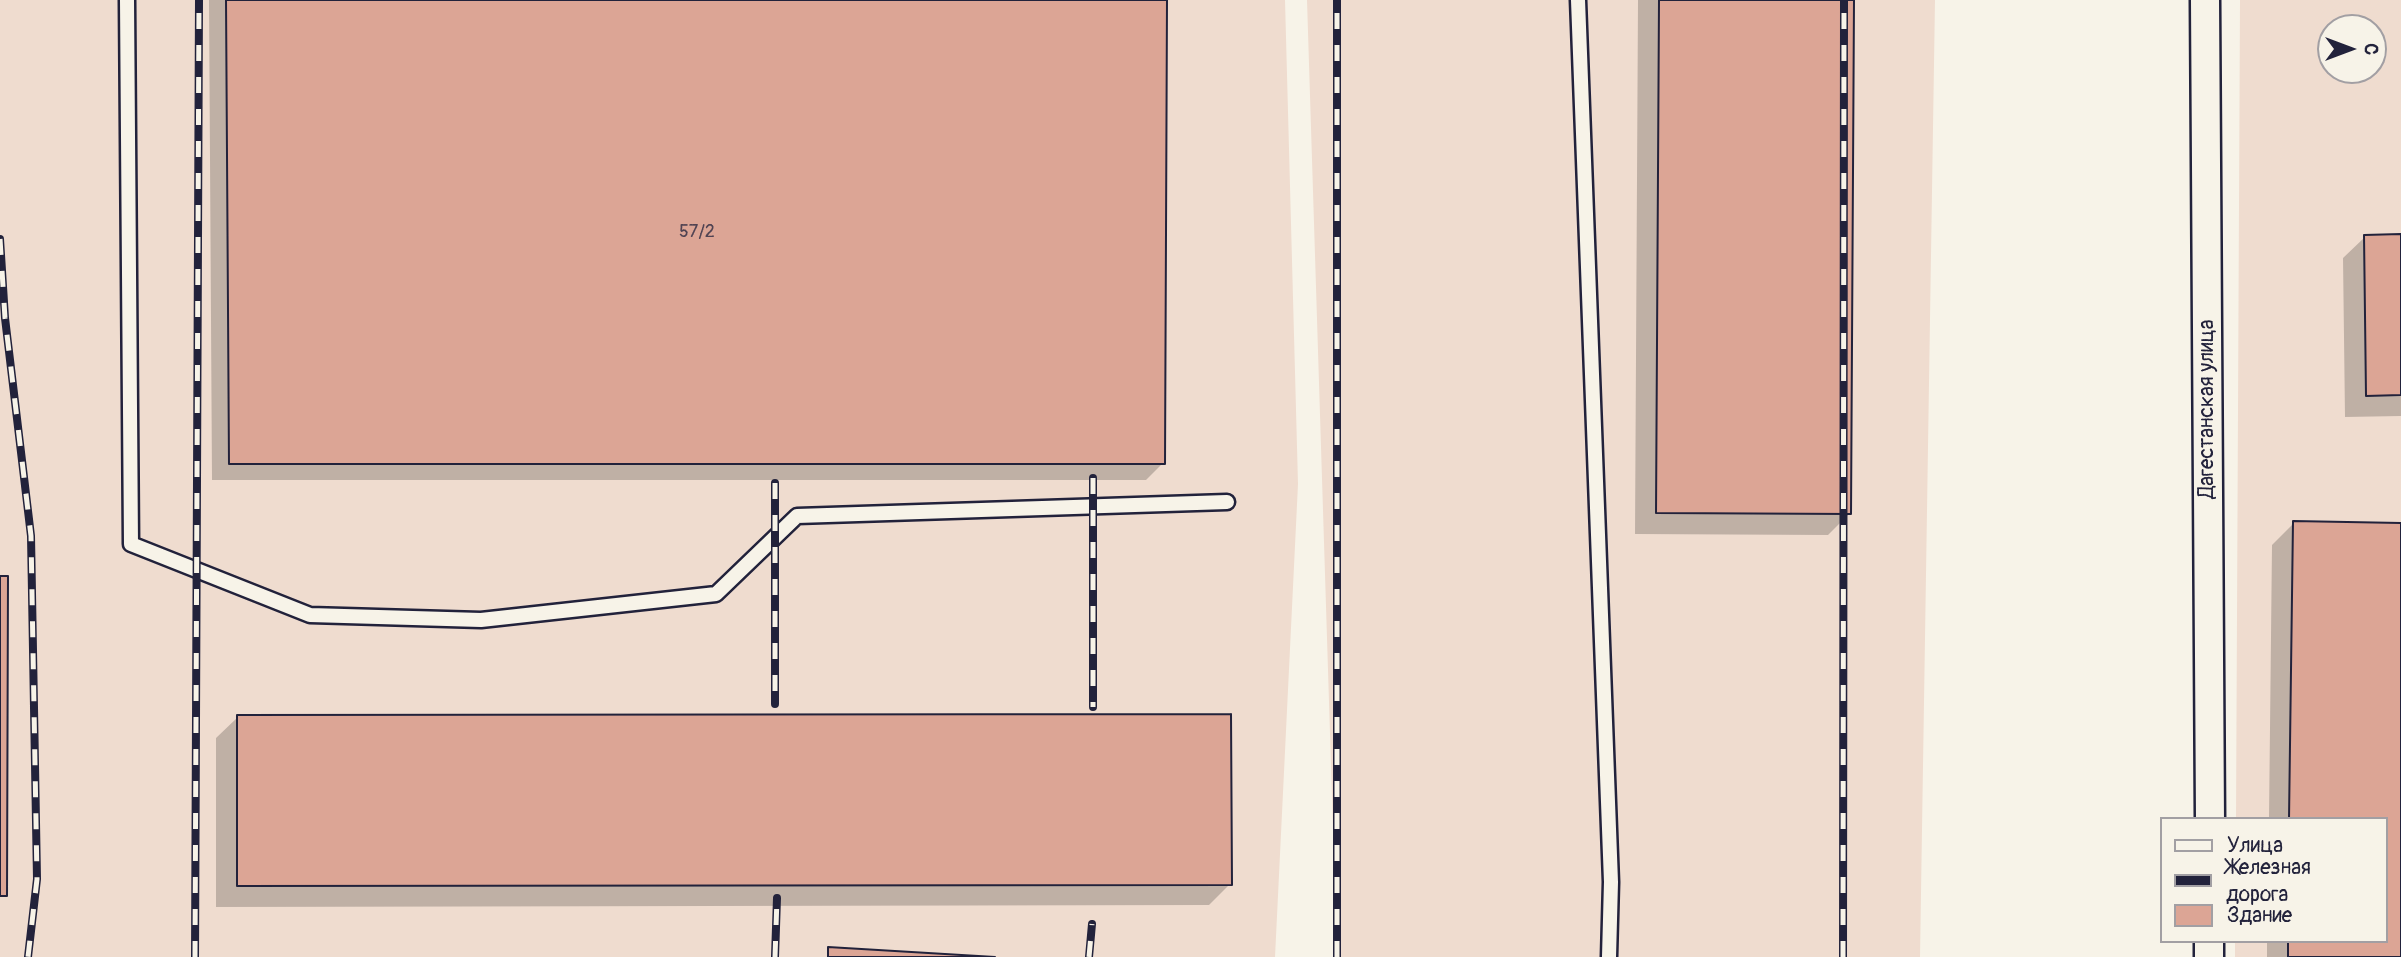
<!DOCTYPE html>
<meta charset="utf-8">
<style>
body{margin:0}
#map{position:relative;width:2401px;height:957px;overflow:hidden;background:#f7f3e8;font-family:Pangolin,sans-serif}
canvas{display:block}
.legend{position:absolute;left:2160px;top:817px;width:228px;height:126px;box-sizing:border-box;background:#f7f3e8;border:2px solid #a29fa3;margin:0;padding:9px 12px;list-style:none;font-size:21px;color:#22223b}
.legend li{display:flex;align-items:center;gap:14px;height:35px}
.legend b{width:35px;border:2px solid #a29fa3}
.north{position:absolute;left:2317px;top:14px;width:70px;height:70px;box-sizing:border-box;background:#f7f3e8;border:2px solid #a29fa3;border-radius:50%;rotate:90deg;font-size:19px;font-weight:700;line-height:28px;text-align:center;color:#22223b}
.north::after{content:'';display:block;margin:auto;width:24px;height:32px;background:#22223b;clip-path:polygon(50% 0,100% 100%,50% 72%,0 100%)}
</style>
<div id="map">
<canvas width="2401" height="957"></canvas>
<ul class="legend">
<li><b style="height:9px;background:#f7f3e8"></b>Улица</li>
<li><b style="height:9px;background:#22223b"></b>Железная дорога</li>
<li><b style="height:19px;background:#dca595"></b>Здание</li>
</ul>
<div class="north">С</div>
</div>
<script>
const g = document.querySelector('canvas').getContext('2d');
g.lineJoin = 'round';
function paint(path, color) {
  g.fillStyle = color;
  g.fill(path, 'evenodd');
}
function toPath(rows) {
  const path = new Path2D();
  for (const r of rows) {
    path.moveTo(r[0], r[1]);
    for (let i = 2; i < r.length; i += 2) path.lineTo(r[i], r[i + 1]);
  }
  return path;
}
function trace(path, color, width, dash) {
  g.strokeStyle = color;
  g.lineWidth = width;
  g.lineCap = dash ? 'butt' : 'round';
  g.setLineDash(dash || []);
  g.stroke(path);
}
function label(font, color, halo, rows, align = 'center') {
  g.font = font + ' Pangolin,sans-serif';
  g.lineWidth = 6;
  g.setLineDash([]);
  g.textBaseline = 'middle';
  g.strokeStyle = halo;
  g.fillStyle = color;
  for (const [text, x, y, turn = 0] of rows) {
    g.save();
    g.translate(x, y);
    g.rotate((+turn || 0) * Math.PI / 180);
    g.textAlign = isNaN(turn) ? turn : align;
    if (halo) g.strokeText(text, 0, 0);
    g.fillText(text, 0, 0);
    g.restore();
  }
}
paint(toPath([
 [0,0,1285,0,1298,484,1275,957,0,957],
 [1307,0,1935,0,1920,957,1337,957],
 [2240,0,2401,0,2401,957,2235,957,2235,941,2385,941,2385,819,2236,819],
 [2331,28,2373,28,2373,70,2331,70]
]), '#efdccf');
paint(toPath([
 [209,0,1166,0,1163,463,1146,480,212,480],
 [1638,0,1852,0,1849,514,1828,535,1635,534],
 [2401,236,2401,416,2345,417,2343,258,2365,237],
 [2294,523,2401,524,2401,957,2267,957,2267,941,2385,941,2385,819,2269,819,2272,545],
 [238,717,1230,884,1209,905,216,907,216,738]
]), '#0003');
const building = toPath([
 [226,0,1167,0,1165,464,229,464,226,0],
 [1659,0,1854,0,1851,514,1656,513,1659,0],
 [2401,234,2401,395,2366,396,2364,235,2401,234],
 [2293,521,2401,523,2401,957,2288,957,2288,941,2385,941,2385,819,2289,819,2293,521],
 [0,576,8,576,7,896,0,896,0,576],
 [1231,714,1232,885,237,886,237,715,1231,714],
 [828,947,995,957,828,957,828,947]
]);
paint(building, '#dca595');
trace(building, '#22223b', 2);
const service = toPath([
 [127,0,131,544,310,615,481,620,716,594,797,516,1227,502],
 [1578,0,1611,882,1609,957]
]);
const minor = toPath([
 [2205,0,2210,819],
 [2209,957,2209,941]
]);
trace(service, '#22223b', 19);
trace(minor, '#22223b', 33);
trace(service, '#f7f3e8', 14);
trace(minor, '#f7f3e8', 28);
const rail = toPath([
 [0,239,5,318,31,536,37,879,28,957],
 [1093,478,1093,707],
 [775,483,775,704],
 [195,957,199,0],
 [775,957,777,898],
 [1089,957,1092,924],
 [1337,957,1337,0],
 [1843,957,1844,0]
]);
trace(rail, '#22223b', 8);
trace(rail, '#f7f3e8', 5, [16]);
label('18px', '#504352', null, [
 ["57/2",697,232]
]);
label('21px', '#22223b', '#f7f3e8', [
 ["Дагестанская улица",2208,409,-90]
]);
</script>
